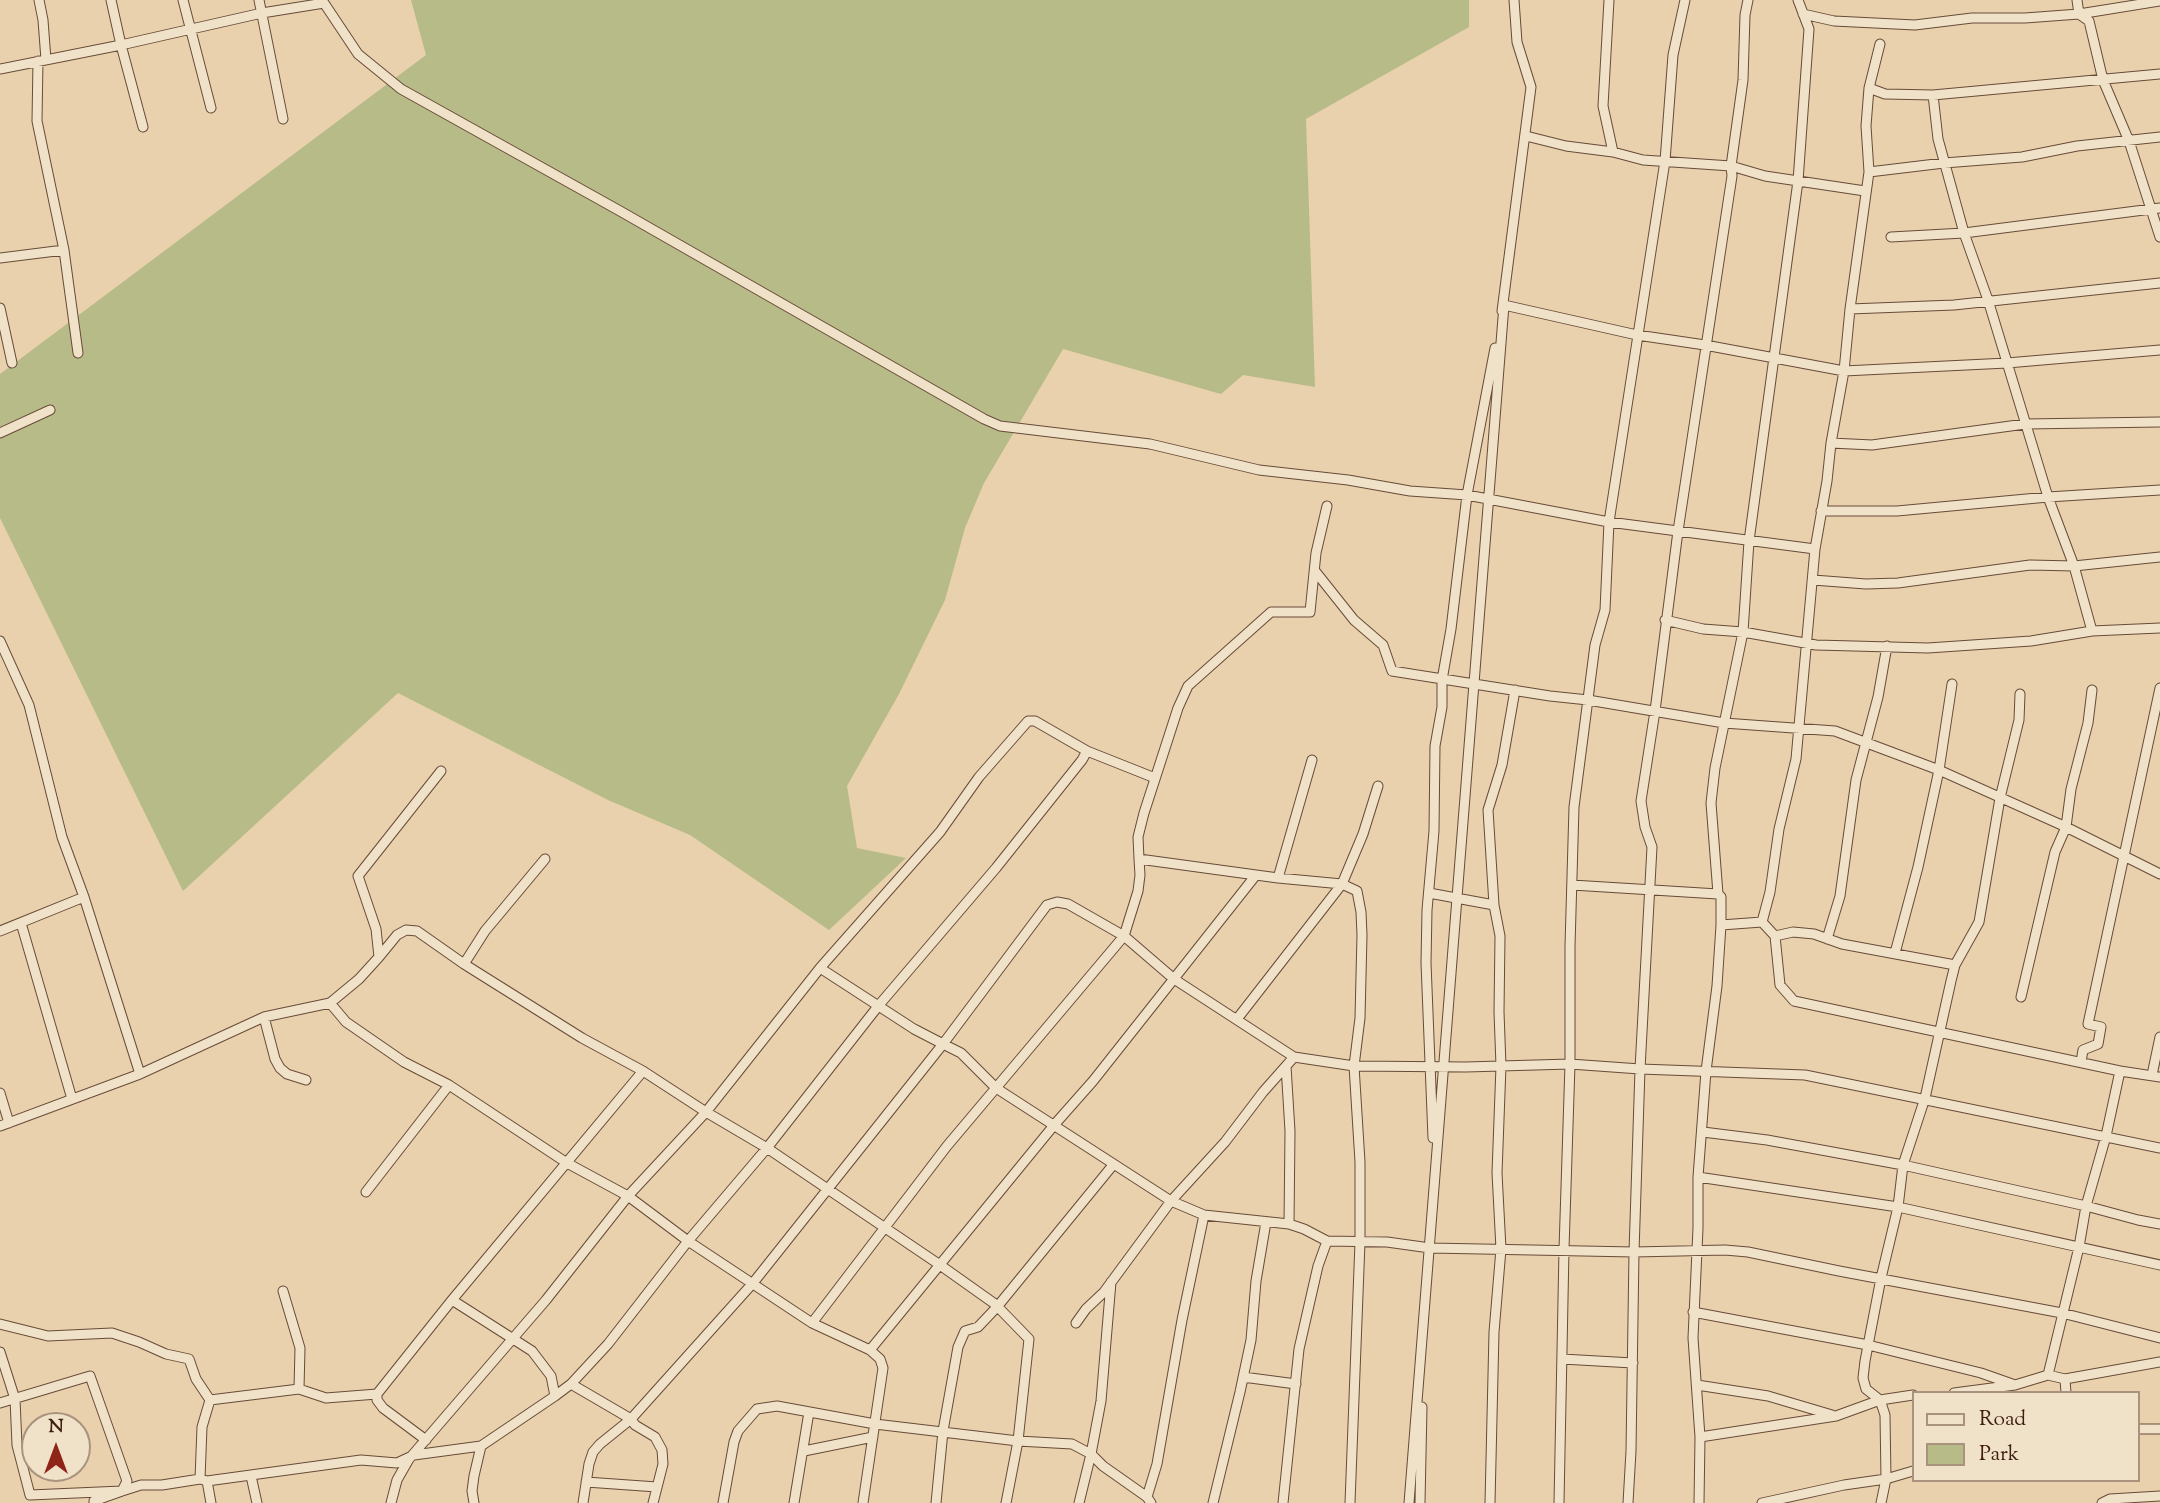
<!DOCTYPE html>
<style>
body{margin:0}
#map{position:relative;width:2160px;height:1503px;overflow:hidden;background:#e8d1ac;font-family:"Sorts Mill Goudy",serif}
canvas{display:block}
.legend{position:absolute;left:1912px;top:1391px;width:228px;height:91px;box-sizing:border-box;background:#f0e1c9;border:2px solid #a9937f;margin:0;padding:9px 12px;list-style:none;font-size:21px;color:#3e1e11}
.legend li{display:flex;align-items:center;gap:14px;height:35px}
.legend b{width:35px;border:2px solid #a9937f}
.north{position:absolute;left:21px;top:1412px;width:70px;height:70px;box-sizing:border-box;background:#f0e1c9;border:2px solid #a9937f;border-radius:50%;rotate:0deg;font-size:19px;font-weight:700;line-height:28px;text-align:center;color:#3e1e11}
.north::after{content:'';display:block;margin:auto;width:24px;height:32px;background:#8f2418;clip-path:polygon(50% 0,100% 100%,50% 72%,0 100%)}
</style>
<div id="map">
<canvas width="2160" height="1503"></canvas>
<ul class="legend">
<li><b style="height:9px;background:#f0e1c9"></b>Road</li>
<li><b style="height:19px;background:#b7bb88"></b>Park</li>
</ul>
<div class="north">N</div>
</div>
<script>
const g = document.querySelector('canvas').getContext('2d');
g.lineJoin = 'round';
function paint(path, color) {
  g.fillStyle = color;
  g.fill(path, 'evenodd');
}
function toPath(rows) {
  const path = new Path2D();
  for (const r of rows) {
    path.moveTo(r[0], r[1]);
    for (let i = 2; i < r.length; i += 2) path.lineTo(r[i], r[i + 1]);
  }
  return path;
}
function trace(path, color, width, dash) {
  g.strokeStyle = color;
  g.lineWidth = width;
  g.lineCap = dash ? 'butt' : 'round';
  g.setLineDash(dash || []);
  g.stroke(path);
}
paint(toPath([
 [411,0,1469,0,1469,27,1306,119,1315,387,1243,375,1221,394,1063,349,984,483,965,528,945,600,899,694,847,786,857,848,906,858,829,930,690,835,608,800,398,693,183,891,0,518,0,374,426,55]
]), '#b7bb88');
const minor = toPath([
 [39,0,43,20,46,60],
 [183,0,211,108],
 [259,0,283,119],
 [1609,0,1603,106,1613,152],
 [1798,0,1809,29,1798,181,1749,541,1743,632,1715,768,1711,803,1718,894,1721,897,1721,925,1717,986,1706,1071,1698,1177,1698,1228,1693,1338,1700,1437,1836,1416,1880,1400,1913,1395],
 [2077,0,2079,14,2089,21,2103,80,2129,141,2160,237],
 [1803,14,1834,21,1915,25,1972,18,2025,18,2079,14,2160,1],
 [0,69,121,45,111,0],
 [1869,88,1885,94,1933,95,2160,74],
 [1933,95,1938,139,1964,233,1988,300,2048,497,2074,566,2092,631],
 [143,127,121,45,262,13,324,3,358,54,401,89,620,211,984,419,1000,426,1150,444,1259,470,1348,480,1410,491,1467,495,1609,522,1815,549],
 [1526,136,1566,146,1613,152,1643,160,1731,166,1765,176,1865,191],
 [1869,172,1944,163,2022,157,2077,146,2160,137],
 [1891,237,1964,233,2160,208],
 [64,250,78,353],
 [0,258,64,250,37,121,38,61],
 [0,308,12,363],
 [1850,309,1954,305,2160,283],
 [1502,311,1531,87,1517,42,1514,0],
 [0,433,50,410],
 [1831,443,1872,445,2025,424,2160,422],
 [1821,511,1897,511,2048,497,2160,490],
 [1315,571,1354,620,1383,645,1392,671,1550,696,1588,700,1724,723,1835,731,1939,770,2066,827,2160,874],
 [1813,580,1866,584,1898,583,2030,565,2074,566,2160,557],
 [1665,620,1703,629,1743,632,1816,645,1928,648,2031,641,2092,631,2160,628],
 [0,641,29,705,62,837,84,897],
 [545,859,485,931,464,964,582,1038,643,1071,706,1112,820,968,940,832,979,777,1028,721,1035,721,1087,751],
 [1139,859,1138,837,1144,813,1178,708,1188,686,1271,612,1310,612,1316,553,1327,506],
 [1278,878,1312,760],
 [1572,885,1718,894],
 [1429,893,1494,905],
 [1762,922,1770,892,1779,829,1796,759,1815,549,1827,481,1831,443,1844,371,1850,309,1869,172,1866,126,1869,88,1880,44],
 [21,923,72,1099],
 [1721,925,1762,922,1775,936,1793,932,1814,934,1842,944,1955,965],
 [0,931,84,897,140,1074],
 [1775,936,1780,985,1794,1001,2120,1071,2160,1077],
 [1827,939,1840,896,1856,780,1878,697,1887,646],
 [1895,953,1918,867,1939,770,1952,684],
 [379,957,397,935,406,930,417,931,464,964],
 [2021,997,2055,852,2066,827,2071,789,2088,723,2092,690],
 [330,1003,346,1022,404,1062,449,1085,567,1163,628,1196,706,1112,767,1148,940,1265,995,1304,1029,1339,1018,1441,1006,1503],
 [264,1017,275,1059,280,1068,287,1074,306,1080],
 [1237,1019,1342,884,1363,834,1378,786],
 [2081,1062,2083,1050,2098,1044,2101,1027,2088,1024,2160,688],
 [1286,1066,1290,1131,1289,1224],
 [2152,1075,2160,1037],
 [0,1093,9,1123],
 [0,1126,140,1074,264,1017,330,1003,359,979,379,957,376,929,358,876,441,771],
 [1703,1132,1767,1140,1903,1165,2086,1206,2138,1220,2160,1224],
 [1433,1138,1426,963,1427,910,1434,831,1435,746,1442,707,1442,680,1451,629,1467,495,1495,348],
 [1698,1177,1898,1207,2160,1265],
 [366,1192,449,1085],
 [1327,1241,1387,1242,1430,1248,1634,1252,1725,1250,1748,1252,1839,1271,2062,1313,2160,1338],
 [283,1291,300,1348,299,1389],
 [452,1300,532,1351,551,1376,555,1396],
 [1693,1312,1868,1345,1981,1373,2015,1385],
 [812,1323,947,1146,1124,936,1138,891,1140,875,1139,859,1278,878,1342,884,1357,891,1361,912,1362,935,1360,1018,1354,1066,1360,1162,1360,1242,1350,1503],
 [1076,1323,1086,1309,1104,1292,1171,1201,1225,1142,1263,1092,1294,1057],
 [0,1324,48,1336,112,1333,139,1342,166,1354,189,1359,196,1379,210,1400,202,1427,200,1479,207,1481,211,1503],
 [870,1350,1055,1124,1093,1081,1256,875],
 [0,1352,15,1399,17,1445,30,1495,122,1491,141,1485,162,1485,200,1479],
 [1562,1359,1633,1363],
 [2048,1375,2079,1247,2086,1206,2106,1136,2120,1071],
 [1243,1377,1296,1384],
 [2065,1379,2066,1393],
 [571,1384,631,1419,635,1425,655,1437,662,1450,663,1464,653,1503],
 [1697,1385,1768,1396,1832,1415],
 [1954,1393,2015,1385,2048,1375,2065,1379,2160,1362],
 [377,1394,452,1300,643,1071],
 [377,1394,377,1400,383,1408,426,1440],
 [210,1400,299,1389,326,1398,377,1394],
 [0,1403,90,1376,127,1481,122,1491,94,1501,94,1503],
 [2137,1429,2160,1429],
 [804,1451,873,1437],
 [251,1476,257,1503],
 [207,1481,361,1460,397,1463,414,1455,481,1446,555,1396,571,1384,608,1344,688,1241,767,1148,879,1005,996,868,1082,760,1087,751,1155,778],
 [586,1482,657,1487],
 [1147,1497,1157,1464,1182,1320,1204,1215],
 [391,1503,397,1480,409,1459,546,1300,628,1196,688,1241,812,1323,870,1350,880,1359,883,1368,863,1503],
 [474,1503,472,1491,474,1476,481,1446],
 [583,1503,589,1464,593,1452,600,1444,631,1419,753,1283,943,1044,914,1029,820,968],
 [723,1503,734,1442,738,1431,757,1409,777,1406,875,1424,1018,1441,1072,1444,1091,1454,1103,1466,1147,1497,1151,1503],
 [794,1503,809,1412],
 [936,1503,943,1431,958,1347,965,1331,978,1327,997,1307,1113,1165],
 [1079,1503,1091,1454,1101,1401,1111,1282],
 [1213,1503,1240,1392,1251,1340,1256,1281,1266,1222],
 [1283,1503,1299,1349,1318,1266,1327,1241,1304,1229,1289,1224,1204,1215,1171,1201,996,1088,961,1053,943,1044,1047,905,1057,902,1068,904,1124,936,1174,979,1294,1057,1354,1066,1466,1067,1570,1064,1640,1069,1805,1075,2160,1148],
 [1409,1503,1504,305,1637,335,1705,345,1844,371,2007,363,2160,350],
 [1420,1503,1422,1407],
 [1490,1503,1494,1332,1501,1249,1497,1173,1501,1066,1499,1012,1500,936,1494,905,1488,810,1502,765,1515,690],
 [1559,1503,1564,1249,1570,1064,1570,946,1574,807,1595,645,1605,610,1609,522,1665,161,1673,55,1685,0],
 [1628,1503,1631,1451,1634,1252,1640,1069,1652,847,1645,827,1641,801,1655,711,1678,531,1732,176,1731,166,1743,80,1745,15,1748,0],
 [1699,1503,1700,1437],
 [1762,1503,1844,1485,1886,1479,1913,1471],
 [1881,1503,1886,1479,1885,1415,1880,1400,1866,1389,1863,1378,1865,1361,1881,1278,1898,1207,1903,1165,1925,1098,1951,981,1955,965,1979,922,2000,798,2019,720,2020,694],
 [2102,1503,2110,1499,2160,1496]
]);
trace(minor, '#684b38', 11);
trace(minor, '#f0e1c9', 9);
</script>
